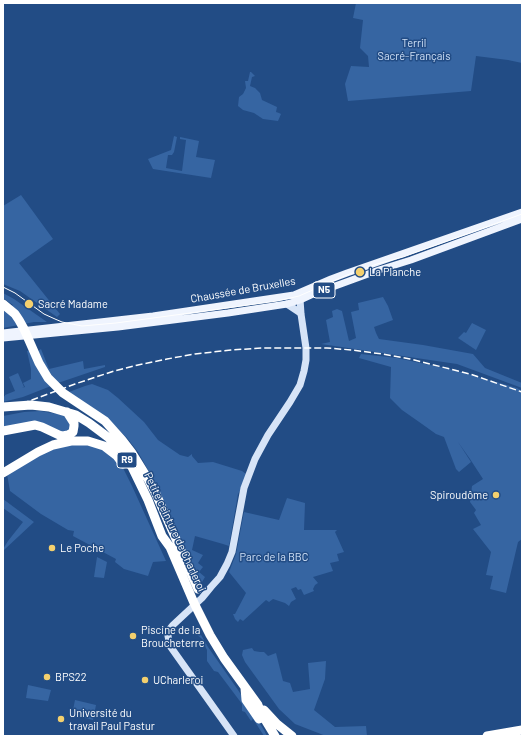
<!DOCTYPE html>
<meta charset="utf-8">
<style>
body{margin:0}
#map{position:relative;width:525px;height:739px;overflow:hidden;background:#224c85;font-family:Barlow,sans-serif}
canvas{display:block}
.frame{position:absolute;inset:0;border:4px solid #fff;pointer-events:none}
</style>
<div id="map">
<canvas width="525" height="739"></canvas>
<div class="frame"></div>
</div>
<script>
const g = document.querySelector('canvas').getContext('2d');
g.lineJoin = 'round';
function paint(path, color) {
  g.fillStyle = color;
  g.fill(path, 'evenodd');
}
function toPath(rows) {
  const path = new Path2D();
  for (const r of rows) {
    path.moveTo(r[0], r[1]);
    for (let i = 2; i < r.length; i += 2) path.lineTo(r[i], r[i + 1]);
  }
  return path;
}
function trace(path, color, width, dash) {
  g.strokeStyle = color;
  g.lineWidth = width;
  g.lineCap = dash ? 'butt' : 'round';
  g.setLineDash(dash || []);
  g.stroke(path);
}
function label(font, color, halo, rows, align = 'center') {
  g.font = font + ' Barlow,sans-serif';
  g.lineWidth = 3;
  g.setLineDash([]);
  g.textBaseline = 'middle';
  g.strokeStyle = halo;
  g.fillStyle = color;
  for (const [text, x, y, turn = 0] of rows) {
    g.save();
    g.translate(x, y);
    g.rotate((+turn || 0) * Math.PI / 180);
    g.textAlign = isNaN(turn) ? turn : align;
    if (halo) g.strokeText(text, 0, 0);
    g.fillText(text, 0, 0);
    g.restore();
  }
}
paint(toPath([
 [356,3,522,3,522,63,508,60,476,56,471,91,348,101,345,84,351,66,369,67,368,56,360,48,363,20,353,18],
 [250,72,251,72,255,76,252,77,250,86,255,88,260,93,262,100,277,107,276,112,279,113,281,114,278,121,263,119,254,113,243,110,238,106,239,97,243,94,246,88,245,81,248,81],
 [174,136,177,137,174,152,172,155,168,155,166,168,182,171,186,140,180,139,180,137,199,141,196,157,215,160,211,178,153,169,148,159,171,150],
 [21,195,53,239,19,263,60,314,57,317,20,291,3,284,3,206],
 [3,293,14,299,47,322,34,322,3,328,3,309,7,311,13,305,3,298],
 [383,297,388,306,393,320,374,327,376,333,379,339,423,345,473,354,485,368,522,383,522,388,457,364,321,344,330,342,326,320,333,317,332,311,337,309,342,311,349,341,356,338,351,312,359,310,358,303],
 [472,323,486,330,476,350,458,338,464,332,466,333],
 [41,349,49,369,83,361,84,369,105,365,105,367,58,383,48,371,38,351],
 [27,351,30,351,51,386,23,397,3,402,3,397,5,396,5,395,15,391,9,377,18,373,24,387,22,388,25,387,23,383,31,379,31,369],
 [361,354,397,358,458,371,517,388,522,391,522,539,518,542,506,593,490,589,493,576,486,575,491,552,473,529,481,525,474,513,476,510,470,502,472,486,483,479,470,459,458,442,471,462,459,472,456,469,444,437,436,434,422,424,402,410,390,398,391,367,359,358],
 [92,384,108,390,118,398,144,422,158,440,180,455,188,457,192,454,192,456,198,463,213,462,242,471,249,476,238,494,229,546,223,544,195,536,192,550,203,555,198,563,203,567,199,572,205,577,202,582,198,581,152,477,138,452,127,438,109,420,69,392,85,386],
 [40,411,58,414,64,416,72,427,65,434,41,424,3,429,3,416,24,412],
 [80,443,95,446,111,454,123,468,132,486,166,561,153,562,148,576,124,569,115,562,116,559,73,536,74,531,68,530,41,514,10,491,7,474,49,450],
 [287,498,305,503,304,530,337,530,335,532,344,552,337,554,339,561,330,563,333,571,313,577,318,583,315,585,313,589,314,591,304,595,301,589,298,590,296,587,291,589,296,599,291,602,289,606,285,603,273,599,269,602,266,600,243,621,240,619,238,622,235,619,233,614,235,614,246,593,229,572,236,554,244,512,279,520],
 [3,499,34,522,4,550,3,549,8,541,23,522,3,508],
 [97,557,107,562,104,578,94,577],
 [197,628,208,647,238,690,264,730,267,736,264,736,255,722,253,719,251,721,245,712,242,711,242,704,218,672,214,671,207,661,207,650,205,646,202,639,195,633,196,631,196,629],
 [252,648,254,651,260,652,264,652,268,656,276,653,283,681,290,683,293,692,310,689,308,663,326,661,325,679,314,710,335,727,366,726,367,736,326,736,295,724,279,709,245,662,242,655,243,650],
 [28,685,51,690,48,701,26,698],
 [75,700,96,705,93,720,72,715]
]), '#3665a2');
trace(toPath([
 [287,304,299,312,301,314],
 [234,736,170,646,168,636,169,630,173,625,202,598,211,587,220,577,227,564,232,552,244,488,255,459,268,435,290,402,300,385,304,371,306,360,306,348,301,314,300,299,299,295]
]), '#d7e4f7', 7);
trace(toPath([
 [3,333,153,316,294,295,331,279,347,273,522,212],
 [3,338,118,327,228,313,287,304,300,300,313,294,338,285,379,270,411,260,522,219]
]), '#eff4fe', 7);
trace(toPath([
 [3,304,15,314,19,320,24,329,39,363,48,378,63,393,105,421,122,440,132,453,148,479,156,494,198,589],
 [3,407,31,405,49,407,76,415,89,423,109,438,124,456,132,467,148,500,162,536,170,547,194,603,210,635,224,658,258,705,261,713,275,736],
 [3,431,35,425,42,427,59,435,63,436,68,435,73,432,74,426,74,423,67,412],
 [3,473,38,452,53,445,71,441,88,441,104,446,117,456,123,464],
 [245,688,246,700,259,719],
 [264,710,277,724,292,736],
 [487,736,522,730]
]), '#fff', 9);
trace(toPath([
 [3,287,15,293,44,314,55,319,62,322,82,326,116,323,205,311,277,301,299,296,347,275,377,264,403,257,522,214]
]), '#fff', 1);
trace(toPath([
 [3,410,32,400,75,384,114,371,138,365,167,359,195,354,231,350,262,348,327,348,352,350,382,354,410,359,470,374,522,392]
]), '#fff', 1.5, [7, 3]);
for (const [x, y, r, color] of [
 [360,272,5,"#f4d06e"],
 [29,304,5,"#f4d06e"],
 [496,495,4,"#f4d06e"],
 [52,548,4,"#f4d06e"],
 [133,636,4,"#f4d06e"],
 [47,677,4,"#f4d06e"],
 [145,680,4,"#f4d06e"],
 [61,719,4,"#f4d06e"]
]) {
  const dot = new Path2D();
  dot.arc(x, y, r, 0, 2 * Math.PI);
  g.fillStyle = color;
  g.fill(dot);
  trace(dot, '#224c85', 1.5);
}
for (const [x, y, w] of [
 [324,290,22],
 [127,460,20]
]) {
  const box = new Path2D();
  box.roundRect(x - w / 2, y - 8, w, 16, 3);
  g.fillStyle = '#224c85';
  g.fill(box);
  trace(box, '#fff', 1);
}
label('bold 10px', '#fff', null, [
 ["N5",324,290],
 ["R9",127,460]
]);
label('11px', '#d0e1f7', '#224c85', [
 ["Terril",414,43],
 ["Sacré-Français",414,56],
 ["Parc de la BBC",274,557]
]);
label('11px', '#fff', '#224c85', [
 ["La Planche",369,272],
 ["Sacré Madame",38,304],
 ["Spiroudôme",488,495,"right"],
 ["Le Poche",60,548],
 ["Piscine de la",141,630],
 ["Broucheterre",141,643],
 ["BPS22",55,677],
 ["UCharleroi",153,680],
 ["Université du",69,713],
 ["travail Paul Pastur",69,726]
], 'left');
label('11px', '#fff', '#224c85', [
 ["Chaussée de Bruxelles",243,290,-10],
 ["Petite ceinture de Charleroi",175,532,65]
]);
</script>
